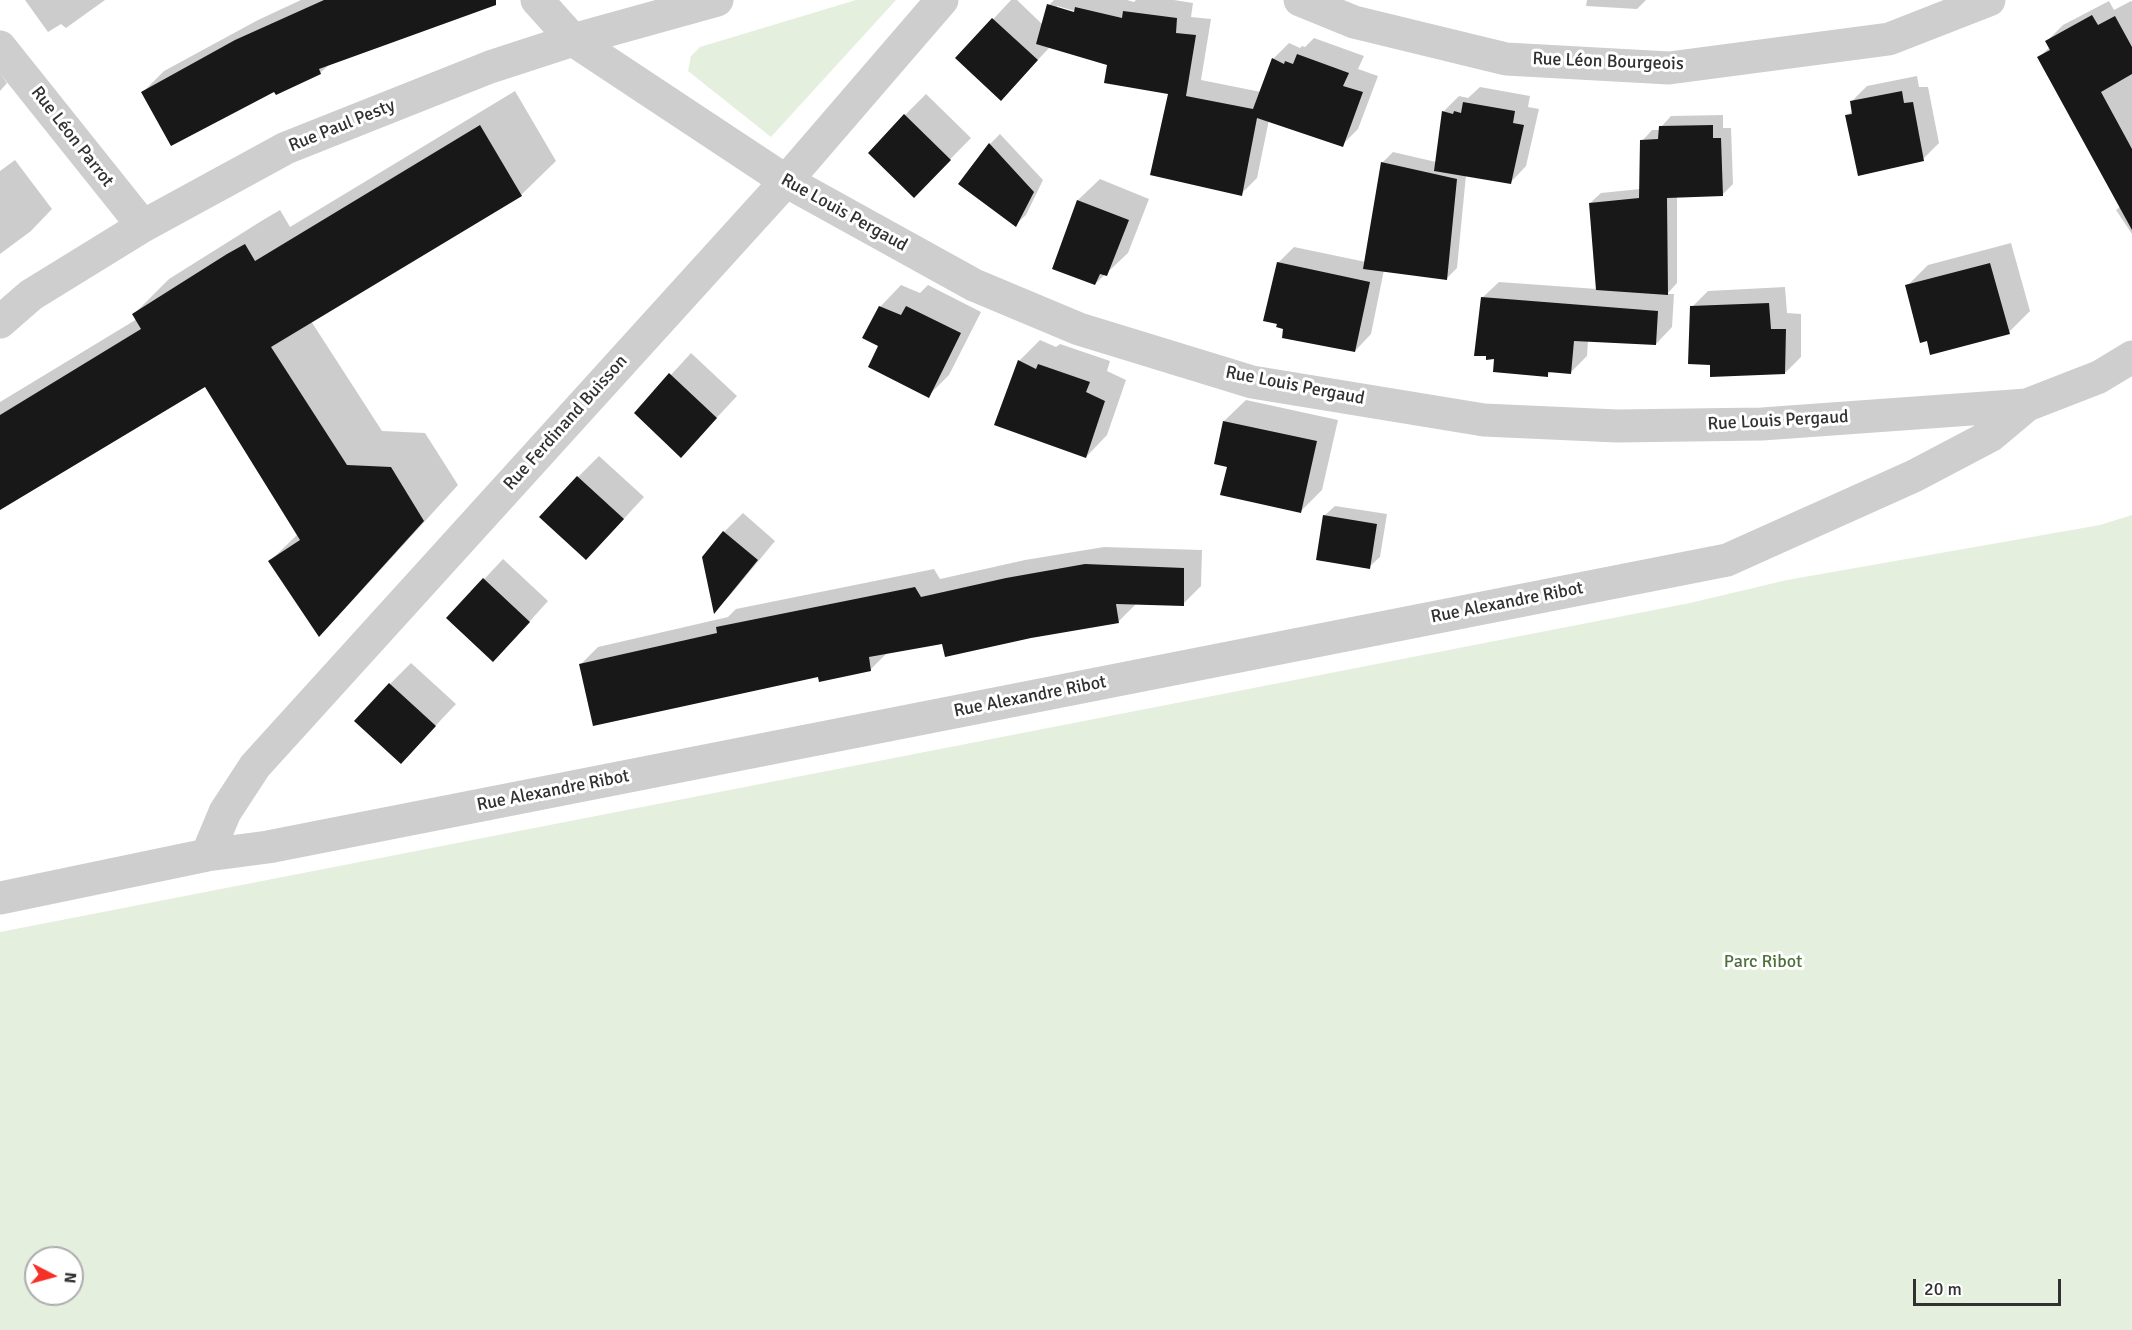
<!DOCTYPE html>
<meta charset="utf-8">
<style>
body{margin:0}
#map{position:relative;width:2132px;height:1330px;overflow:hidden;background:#fff;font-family:Signika,sans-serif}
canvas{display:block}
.north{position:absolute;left:24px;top:1246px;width:60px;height:60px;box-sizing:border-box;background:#fff;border:2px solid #adadad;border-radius:50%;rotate:96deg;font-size:16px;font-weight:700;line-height:24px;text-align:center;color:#313131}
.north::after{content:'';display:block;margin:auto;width:21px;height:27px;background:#f43027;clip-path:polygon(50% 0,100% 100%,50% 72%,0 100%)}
.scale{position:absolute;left:1913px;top:1279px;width:148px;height:27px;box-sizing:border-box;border:3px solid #313131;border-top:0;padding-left:8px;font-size:18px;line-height:21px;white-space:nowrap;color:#313131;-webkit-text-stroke:4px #fff;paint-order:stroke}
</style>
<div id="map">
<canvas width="2132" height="1330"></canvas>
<div class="north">N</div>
<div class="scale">20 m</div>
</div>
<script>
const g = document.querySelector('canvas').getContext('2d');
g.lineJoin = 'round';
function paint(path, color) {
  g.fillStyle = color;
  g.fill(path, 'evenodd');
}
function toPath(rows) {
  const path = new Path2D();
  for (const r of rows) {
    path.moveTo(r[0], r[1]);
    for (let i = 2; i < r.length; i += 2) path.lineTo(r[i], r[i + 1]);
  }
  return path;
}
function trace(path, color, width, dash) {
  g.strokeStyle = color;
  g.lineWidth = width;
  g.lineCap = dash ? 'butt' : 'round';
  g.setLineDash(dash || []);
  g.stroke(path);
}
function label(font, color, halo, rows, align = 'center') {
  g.font = font + ' Signika,sans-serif';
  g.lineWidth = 6;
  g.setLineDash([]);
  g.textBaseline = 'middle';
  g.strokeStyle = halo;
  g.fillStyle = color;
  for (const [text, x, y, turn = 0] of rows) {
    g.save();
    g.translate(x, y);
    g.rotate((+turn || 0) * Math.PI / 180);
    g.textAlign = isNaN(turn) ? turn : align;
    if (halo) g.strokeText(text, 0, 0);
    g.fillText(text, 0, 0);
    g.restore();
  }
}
paint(toPath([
 [856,0,896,0,771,137,688,71,691,56,700,47],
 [2132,515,2132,1330,0,1330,0,932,1690,603,1787,580,2100,525],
 [36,1258,72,1258,72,1294,36,1294]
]), '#e5efde');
paint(toPath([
 [25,0,105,0,66,28,61,24,48,32],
 [301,0,447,0,330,64,320,73,275,90,143,92,164,71,258,20],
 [1011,0,1017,0,1043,25,1049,5,1054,0,1127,0,1134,2,1136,0,1174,0,1193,3,1191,17,1211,19,1201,80,1261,92,1273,59,1289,43,1300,48,1302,46,1305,47,1314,38,1364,56,1358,69,1378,76,1358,129,1342,145,1269,120,1257,178,1241,194,1170,93,1109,64,1050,47,1001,99,957,58],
 [1057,6,1082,13,1081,16,1057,9],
 [1587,0,1646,0,1637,9,1586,6],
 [2109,1,2114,10,2131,1,2132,2,2132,234,2116,210,2121,206,2039,57,2050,47,2047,41,2063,25],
 [0,73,7,83,0,91],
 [1917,76,1919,87,1928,87,1939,143,1923,159,1847,116,1853,110,1851,102,1867,86],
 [1480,87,1530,96,1528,107,1539,109,1526,166,1510,183,1466,175,1457,268,1446,279,1384,270,1371,334,1355,351,1284,328,1279,323,1278,263,1294,247,1366,262,1382,163,1393,152,1436,162,1443,112,1459,96,1468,98],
 [515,91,556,161,521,195,311,321,382,431,425,433,458,485,353,600,319,635,270,561,298,534,206,385,0,509,0,402,137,319,134,314,169,279,263,220,280,210,290,227],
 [926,94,971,138,914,196,905,115],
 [1723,115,1723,128,1731,128,1733,184,1723,194,1677,196,1677,283,1667,294,1674,294,1672,327,1656,344,1588,341,1587,356,1570,373,1552,371,1547,375,1496,358,1482,298,1499,282,1597,289,1590,203,1601,193,1640,189,1642,141,1652,130,1660,130,1661,127,1671,116],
 [1000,134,1043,180,1026,215,1015,225,990,144],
 [15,160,52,209,31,231,0,254,0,171],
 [1100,179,1149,199,1128,253,1095,284,1053,268,1078,200],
 [2011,243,2030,311,2009,332,1928,339,1907,286,1928,265],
 [901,285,920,293,928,285,981,312,949,375,928,396,880,345,880,307],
 [1785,287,1787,313,1801,314,1801,357,1785,373,1711,364,1692,307,1708,291],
 [1040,340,1056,347,1060,344,1110,361,1107,371,1126,380,1107,435,1086,457,1019,361],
 [691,353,737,396,681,456,636,413],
 [1246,400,1338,420,1322,490,1301,511,1228,466,1224,421],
 [599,456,644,497,607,537,578,477],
 [1335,506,1387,514,1380,557,1369,567,1324,516],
 [743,513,775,541,732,593,715,611,704,558,724,532],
 [1104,547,1202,550,1201,586,1183,604,1137,603,1119,621,1031,636,944,642,887,653,870,670,819,676,580,665,598,647,728,617,736,609,934,569,940,579,1025,560],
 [503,559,548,601,513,640,448,618],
 [411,663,456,704,422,740,390,684]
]), '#0003');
paint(toPath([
 [324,0,496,0,496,5,319,69,321,74,276,95,274,92,171,146,141,92,235,40],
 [1047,4,1074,12,1075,7,1122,18,1123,11,1177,18,1176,33,1196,35,1186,96,1253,109,1272,58,1284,64,1285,61,1293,64,1297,54,1349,73,1343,86,1363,92,1343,147,1257,118,1242,196,1150,175,1168,94,1104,83,1107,65,1036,44],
 [2092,15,2098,25,2115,16,2132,47,2132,74,2101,92,2132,149,2132,230,2037,57,2050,50,2045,41],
 [992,18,1038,60,1001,101,955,58],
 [1902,91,1904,103,1913,102,1924,161,1858,176,1845,115,1852,114,1850,101],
 [1463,102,1515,111,1513,123,1524,125,1511,184,1434,171,1442,111,1453,114,1454,111,1461,113],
 [904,114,951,160,914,198,868,153],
 [480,125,522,196,271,347,347,465,391,467,424,521,319,637,268,561,300,540,205,387,0,510,0,415,141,329,132,314,227,254,245,244,255,261],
 [1713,125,1713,138,1721,138,1723,196,1667,198,1668,295,1596,290,1589,203,1639,198,1640,140,1658,139,1659,126],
 [989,143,1034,192,1016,227,958,184],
 [1381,162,1457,179,1447,280,1363,269],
 [1077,200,1129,220,1107,276,1100,274,1095,285,1052,269],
 [1277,262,1370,282,1355,352,1282,338,1283,329,1276,327,1277,324,1263,321],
 [1990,263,2010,334,1930,355,1927,341,1920,343,1905,285],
 [1481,297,1658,311,1656,345,1574,341,1571,374,1548,372,1548,377,1493,372,1494,359,1486,360,1486,356,1474,356],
 [1769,303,1771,329,1786,329,1785,374,1710,377,1710,365,1688,364,1690,306],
 [879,306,901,315,906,306,961,333,929,398,868,367,878,346,862,338],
 [1018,360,1036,369,1038,364,1090,382,1086,392,1105,401,1086,458,994,425],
 [669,373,717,418,681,458,634,413],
 [1223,421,1317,441,1301,513,1220,495,1227,467,1214,464],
 [577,476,624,519,586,560,539,517],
 [1323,515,1377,524,1370,569,1316,560],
 [723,531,758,560,714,614,702,557],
 [1085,564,1184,568,1184,606,1116,604,1119,623,1031,638,945,657,942,644,869,657,871,671,819,682,818,677,593,726,579,664,717,633,716,627,915,587,921,597,1006,578],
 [483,578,530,622,493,662,446,618],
 [389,683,436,726,401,764,354,721]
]), '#181818');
trace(toPath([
 [537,0,573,40,786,181,974,285,1079,329,1252,382,1484,420,1617,426,1762,424,2027,405,2099,377,2132,357],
 [1300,0,1354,22,1506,59,1669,68,1889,39,1989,0],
 [0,47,143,226],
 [0,322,31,295,143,226,286,148,490,67,573,40,717,0],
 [207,855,225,812,255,766,786,181,942,0],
 [0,898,207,855,268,847,1727,560,1914,476,1990,436,2027,405]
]), '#cecece', 33);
label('18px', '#313131', '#fff', [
 ["Rue Léon Bourgeois",1608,62,2],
 ["Rue Paul Pesty",342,126,-22],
 ["Rue Léon Parrot",72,137,52],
 ["Rue Louis Pergaud",844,213,29],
 ["Rue Louis Pergaud",1295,386,11],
 ["Rue Louis Pergaud",1778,421,-3],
 ["Rue Ferdinand Buisson",566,423,-48],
 ["Rue Alexandre Ribot",1507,603,-11],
 ["Rue Alexandre Ribot",1030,697,-11],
 ["Rue Alexandre Ribot",553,791,-11]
]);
label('18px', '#4d713a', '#fff', [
 ["Parc Ribot",1763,962]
]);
</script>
